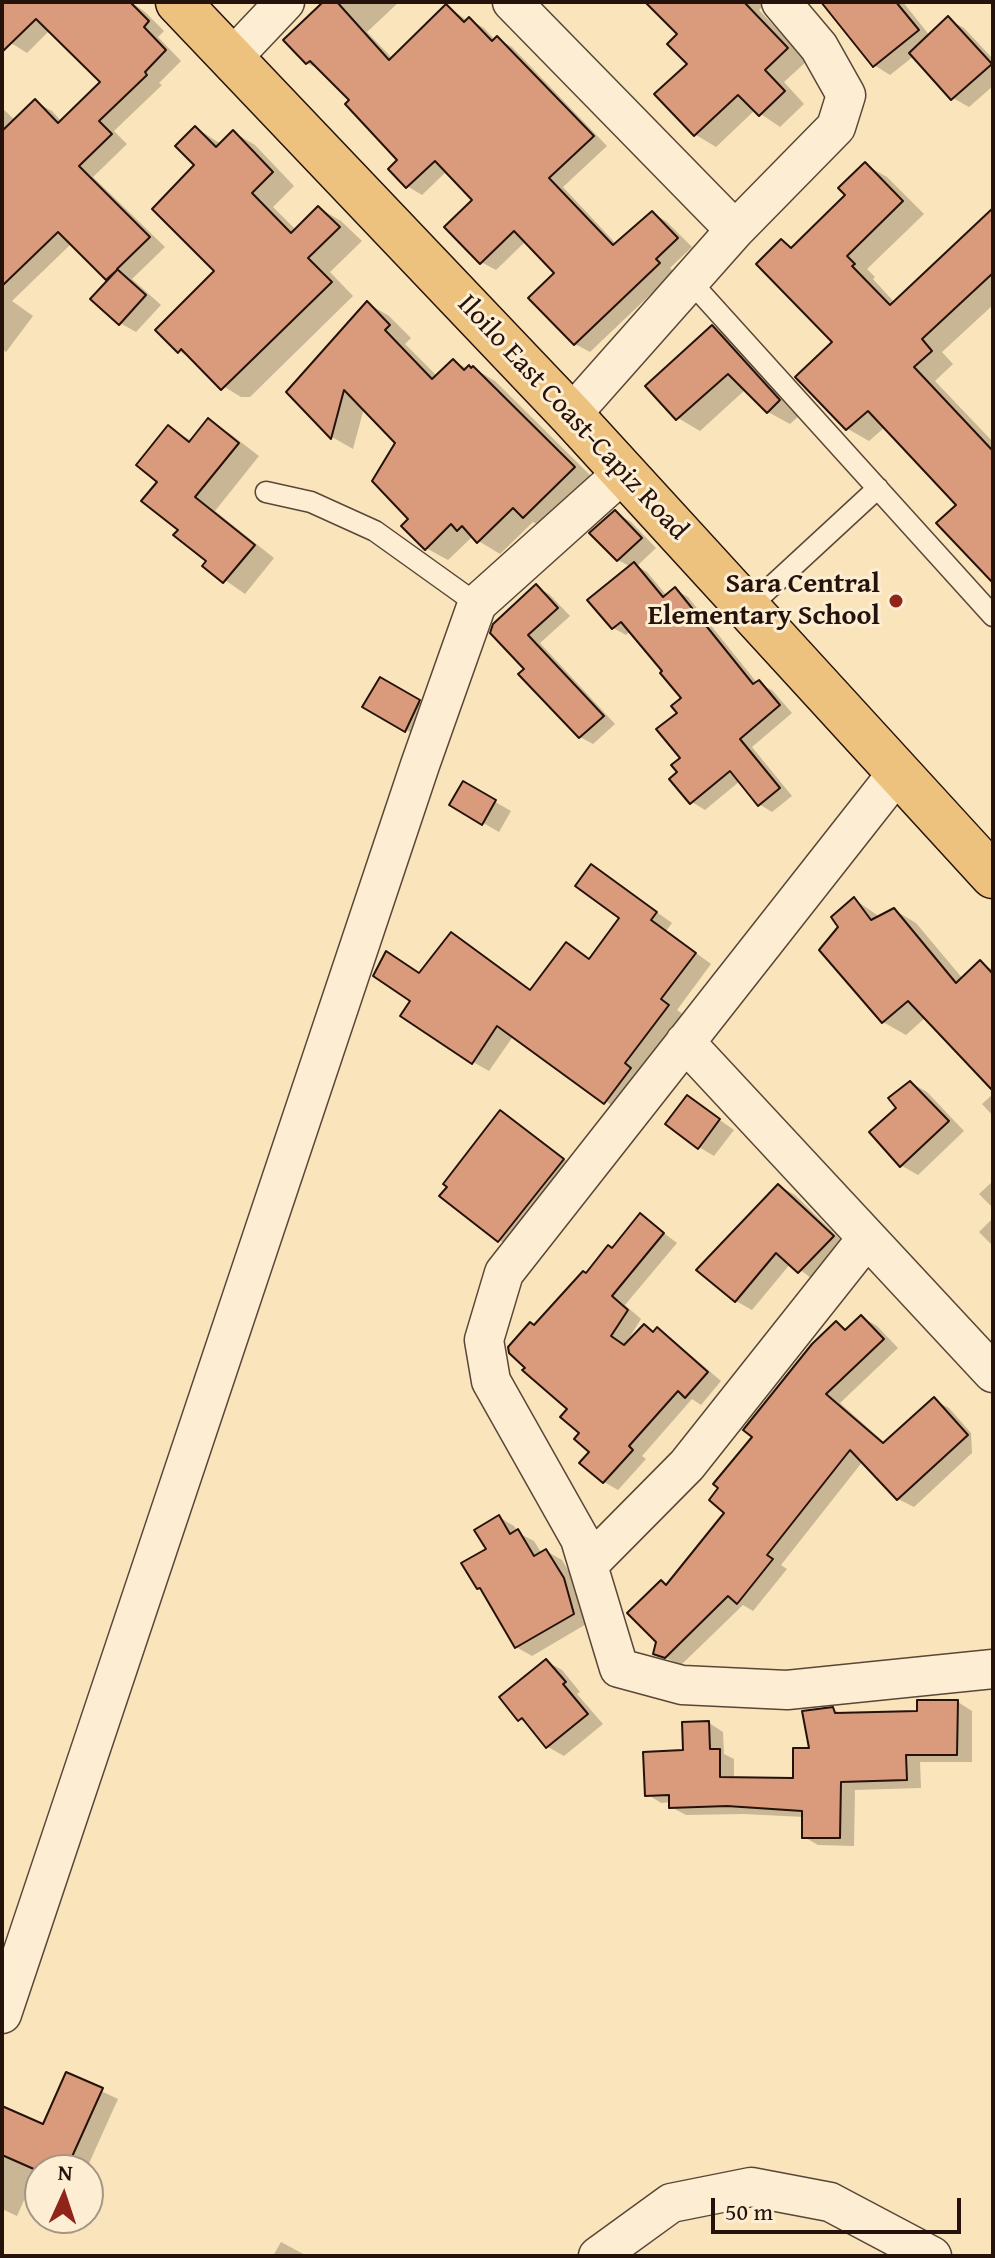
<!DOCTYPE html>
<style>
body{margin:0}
#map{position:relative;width:995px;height:2258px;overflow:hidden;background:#fae4bb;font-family:"Gentium Book Plus",serif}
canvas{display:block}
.frame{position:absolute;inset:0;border:4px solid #25120b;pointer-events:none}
.north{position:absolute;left:24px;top:2154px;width:80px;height:80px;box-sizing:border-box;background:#fcedd3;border:2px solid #a69583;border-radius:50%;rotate:3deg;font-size:22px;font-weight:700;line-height:32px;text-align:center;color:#25120b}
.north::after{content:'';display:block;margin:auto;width:28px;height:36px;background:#8f2418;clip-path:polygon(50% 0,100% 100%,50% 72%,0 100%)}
.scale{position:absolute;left:711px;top:2198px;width:250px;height:36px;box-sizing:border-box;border:4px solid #25120b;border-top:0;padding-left:10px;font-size:24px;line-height:28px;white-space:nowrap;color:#25120b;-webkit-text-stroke:6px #fcedd3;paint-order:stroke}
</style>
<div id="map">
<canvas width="995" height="2258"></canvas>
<div class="frame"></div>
<div class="north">N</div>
<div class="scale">50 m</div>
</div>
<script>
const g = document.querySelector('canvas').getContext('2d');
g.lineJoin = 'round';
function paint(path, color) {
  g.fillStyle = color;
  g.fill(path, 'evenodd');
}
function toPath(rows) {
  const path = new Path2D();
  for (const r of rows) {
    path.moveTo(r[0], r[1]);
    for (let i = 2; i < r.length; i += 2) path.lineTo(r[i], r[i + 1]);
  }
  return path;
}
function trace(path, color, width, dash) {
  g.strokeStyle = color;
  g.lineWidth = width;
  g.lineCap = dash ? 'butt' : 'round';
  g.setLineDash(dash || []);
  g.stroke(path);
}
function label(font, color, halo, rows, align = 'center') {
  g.font = font + ' "Gentium Book Plus",serif';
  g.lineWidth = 6;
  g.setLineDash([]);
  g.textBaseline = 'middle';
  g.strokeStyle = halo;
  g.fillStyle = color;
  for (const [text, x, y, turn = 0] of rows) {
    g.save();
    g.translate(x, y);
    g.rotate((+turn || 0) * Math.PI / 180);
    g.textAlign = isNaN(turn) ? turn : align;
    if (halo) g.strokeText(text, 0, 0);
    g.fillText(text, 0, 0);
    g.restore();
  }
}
paint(toPath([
 [2,2,131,2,145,12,164,31,158,37,181,61,159,83,162,85,114,131,127,144,93,177,165,247,132,279,161,305,136,332,120,323,110,280,72,243,12,301,33,316,6,352,2,349,2,108,16,121,35,102,52,111,62,122,102,82,50,30,27,53,11,43,2,35],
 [334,2,399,2,367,32,393,59,447,6,468,21,470,20,484,28,496,41,498,39,512,47,607,146,563,187,617,245,653,213,667,222,692,247,670,268,674,272,590,352,575,344,557,273,526,241,496,270,481,262,475,200,447,171,422,195,407,186,400,160,352,100,322,71,307,63],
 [662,2,761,2,764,5,759,10,807,61,784,82,804,104,780,127,755,110,716,147,696,135,657,94,690,64,680,34],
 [822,2,903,2,930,36,948,19,964,28,993,59,993,86,969,107,953,98,914,56,890,75,874,65],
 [196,128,221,144,233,132,255,145,294,186,273,207,296,230,319,208,341,221,362,241,330,272,353,296,250,397,241,397,218,383,194,360,179,351,217,271,197,165],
 [866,165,887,177,924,214,867,269,875,277,873,279,895,303,993,211,993,305,942,352,953,364,935,381,993,442,993,580,959,505,885,427,869,441,848,429,798,377,835,342,782,241,794,248,848,195],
 [367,303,389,316,411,338,405,344,437,376,453,361,468,369,473,368,495,381,595,480,546,529,533,522,500,554,472,537,448,560,426,548,411,519,398,443,364,408,353,449,332,437,289,392],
 [712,327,734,340,801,414,790,424,768,412,746,389,700,431,678,418],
 [208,421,229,433,259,456,215,511,274,558,245,594,205,566,209,561,180,530,160,481,169,428,192,441],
 [615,512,631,522,656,548,637,566,647,572,667,596,675,590,688,597,758,684,772,690,792,713,752,747,792,796,772,812,759,804,740,781,705,810,692,802,680,773,683,758,680,713,684,698,631,631,626,635,613,628,631,567,618,560],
 [536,587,549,594,570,616,540,643,615,724,593,744,580,737,526,669,492,632],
 [381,679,434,711,422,739,365,706],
 [464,784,511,811,499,832,452,805],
 [608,877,672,923,666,931,711,964,677,1010,684,1015,621,1112,514,1035,489,1071,473,1062,413,1000,421,975,452,935,532,991,567,945,591,960,622,918],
 [854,899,880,917,894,910,916,923,963,979,981,963,993,970,993,1088,926,1017,906,1035,883,1022,821,950,841,927],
 [911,1083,927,1092,964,1131,918,1175,902,1166,872,1132,899,1108],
 [993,1094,993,1116,982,1104],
 [688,1098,734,1130,714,1156,699,1147],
 [500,1113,578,1169,515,1249,499,1240],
 [993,1181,993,1208,979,1194],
 [779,1186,795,1195,848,1247,815,1281,791,1263,752,1310,736,1301],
 [641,1216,677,1243,625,1305,641,1319,626,1343,645,1327,655,1332,657,1330,671,1338,721,1381,701,1405,692,1399,642,1456,646,1459,618,1490,604,1482,535,1327,613,1250],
 [993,1218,993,1246,979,1232],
 [862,1317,877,1326,898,1348,840,1403,885,1443,934,1400,949,1408,971,1433,972,1453,914,1507,898,1499,863,1461,781,1565,787,1569,753,1611,743,1605,681,1665,655,1653,667,1586,727,1512,755,1436,837,1323,848,1330],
 [499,1517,514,1526,518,1533,534,1541,542,1554,546,1551,562,1560,579,1588,588,1623,532,1656,516,1647,484,1591,478,1588],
 [546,1661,562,1670,580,1692,577,1694,603,1724,564,1756,548,1747,530,1725,520,1719],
 [958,1702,972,1711,972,1762,920,1762,921,1788,855,1790,854,1846,818,1845,804,1837,804,1817,744,1814,686,1815,671,1807,671,1802,661,1803,647,1794,709,1723,723,1732,724,1754,734,1759,734,1779,795,1780,833,1709,843,1715,919,1713],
 [67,2075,118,2099,86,2170,37,2171,17,2216,2,2209,2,2109,44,2127],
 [281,2242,307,2256,273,2256]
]), '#0003');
const building = toPath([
 [2,2,130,2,149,21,144,27,166,50,145,72,147,75,99,121,112,134,79,166,150,237,117,269,146,295,119,325,90,299,117,270,106,280,58,232,2,286,2,131,35,99,58,123,100,82,36,19,2,52,2,2],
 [323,2,337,2,389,60,446,4,464,22,469,17,492,41,497,36,594,136,549,178,613,245,652,211,678,238,656,259,660,263,574,345,528,298,554,273,514,231,480,264,444,227,472,200,435,161,406,188,388,169,397,160,345,104,349,100,310,61,306,64,283,40,323,2],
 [645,2,744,2,788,48,765,70,785,91,759,116,738,95,694,136,654,94,687,64,667,44,677,34,645,2],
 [821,2,896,2,919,30,873,67,821,2],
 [948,16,992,64,951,100,909,53,948,16],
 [195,126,216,147,233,130,273,172,252,193,291,233,318,206,340,227,308,258,332,282,221,390,181,349,178,353,155,330,214,271,152,209,194,165,175,146,195,126],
 [865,162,903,201,847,256,855,264,852,266,890,305,993,208,993,273,922,339,932,351,914,367,993,451,993,583,936,523,956,505,868,411,846,430,795,377,832,342,756,264,781,239,791,248,845,195,838,188,865,162],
 [367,301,390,325,385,330,432,379,453,359,464,370,469,365,471,368,473,366,575,467,523,518,513,508,477,543,462,526,457,531,451,524,425,550,401,526,408,519,372,481,395,443,344,390,331,439,286,392,367,301],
 [712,325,780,400,767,413,728,374,676,420,645,386,712,325],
 [208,418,239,443,195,497,255,545,223,583,202,566,206,561,173,535,178,530,141,501,157,482,136,465,168,425,189,442,208,418],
 [615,510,642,538,617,561,589,533,615,510],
 [634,562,663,597,675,587,753,684,759,680,780,705,740,739,780,788,758,806,730,771,690,804,669,779,677,772,671,765,680,758,656,729,677,713,671,706,681,698,660,673,662,671,621,622,612,629,587,600,634,562],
 [536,584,558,608,528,635,604,716,579,738,518,674,524,669,490,633,493,624,536,584],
 [380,677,420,700,405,732,362,707,380,677],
 [463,781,496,800,482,825,449,805,463,781],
 [591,864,657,912,651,920,696,953,661,999,669,1005,625,1063,631,1068,604,1104,497,1026,472,1064,400,1016,410,1001,373,976,386,951,419,973,451,932,530,990,566,942,589,959,619,918,575,886,591,864],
 [854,897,871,920,894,908,956,983,980,960,993,974,993,1091,908,1001,882,1023,819,950,838,927,831,917,854,897],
 [910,1081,949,1121,900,1167,869,1132,896,1108,888,1098,910,1081],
 [687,1095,720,1119,698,1149,665,1124,687,1095],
 [500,1110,564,1159,498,1242,439,1196,447,1187,443,1184,500,1110],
 [778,1184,834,1236,798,1273,776,1253,735,1302,696,1270,778,1184],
 [640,1213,664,1233,612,1296,628,1310,611,1336,624,1345,644,1324,653,1332,657,1327,708,1372,685,1398,678,1391,629,1446,633,1450,603,1483,579,1463,589,1452,574,1439,579,1433,560,1417,567,1409,522,1370,525,1368,509,1353,508,1347,530,1322,534,1325,583,1271,586,1273,608,1245,612,1248,640,1213],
 [861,1315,884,1339,826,1394,883,1443,934,1397,968,1435,897,1500,850,1450,767,1555,773,1559,737,1604,728,1596,665,1658,653,1654,656,1642,627,1613,661,1580,666,1585,724,1513,709,1500,718,1488,713,1484,752,1437,743,1430,812,1344,836,1321,845,1330,861,1315],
 [499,1515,510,1534,518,1529,534,1556,546,1549,564,1578,574,1614,515,1648,480,1588,477,1589,461,1563,486,1549,474,1530,499,1515],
 [546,1659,566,1682,563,1684,588,1714,546,1748,522,1718,518,1721,499,1697,546,1659],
 [917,1700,958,1700,957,1755,906,1755,907,1780,841,1782,840,1838,802,1838,802,1811,727,1806,669,1808,669,1795,645,1796,643,1752,683,1750,682,1722,709,1721,710,1749,720,1749,720,1777,793,1778,793,1748,809,1748,802,1711,833,1707,835,1713,917,1711,917,1700],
 [66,2072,103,2088,66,2170,36,2170,2,2155,2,2106,43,2124,66,2072]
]);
paint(building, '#d99b7c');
trace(building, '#25120b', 2);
const lane = toPath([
 [690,281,993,616],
 [266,492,311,502,375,531,477,604],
 [748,608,878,488]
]);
const street = toPath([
 [512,2,735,230],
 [232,58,285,2],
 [571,415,735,230,836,127,846,95,819,47,781,2],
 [898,772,504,1273,484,1340,491,1381,580,1539,619,1668,682,1685,787,1690,993,1669],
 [685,1042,993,1373],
 [588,1565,687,1465,867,1238],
 [2,2014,420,765,477,604,624,472],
 [598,2256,671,2203,751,2187,830,2202,932,2256]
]);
const primary = toPath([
 [178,2,571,415,993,876]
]);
trace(lane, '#5a4637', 23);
trace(street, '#5a4637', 41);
trace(primary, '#25120b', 47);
trace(lane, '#fcedd3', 20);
trace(street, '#fcedd3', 38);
trace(primary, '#edc27e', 44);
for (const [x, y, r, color] of [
 [896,601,8,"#8f2418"]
]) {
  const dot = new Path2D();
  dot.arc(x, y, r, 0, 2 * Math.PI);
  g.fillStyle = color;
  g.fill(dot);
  trace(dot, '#fcedd3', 3);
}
label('28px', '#25120b', '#fcedd3', [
 ["Iloilo East Coast-Capiz Road",572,418,47]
]);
label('bold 28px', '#25120b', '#fcedd3', [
 ["Sara Central",880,585],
 ["Elementary School",880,617]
], 'right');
</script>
